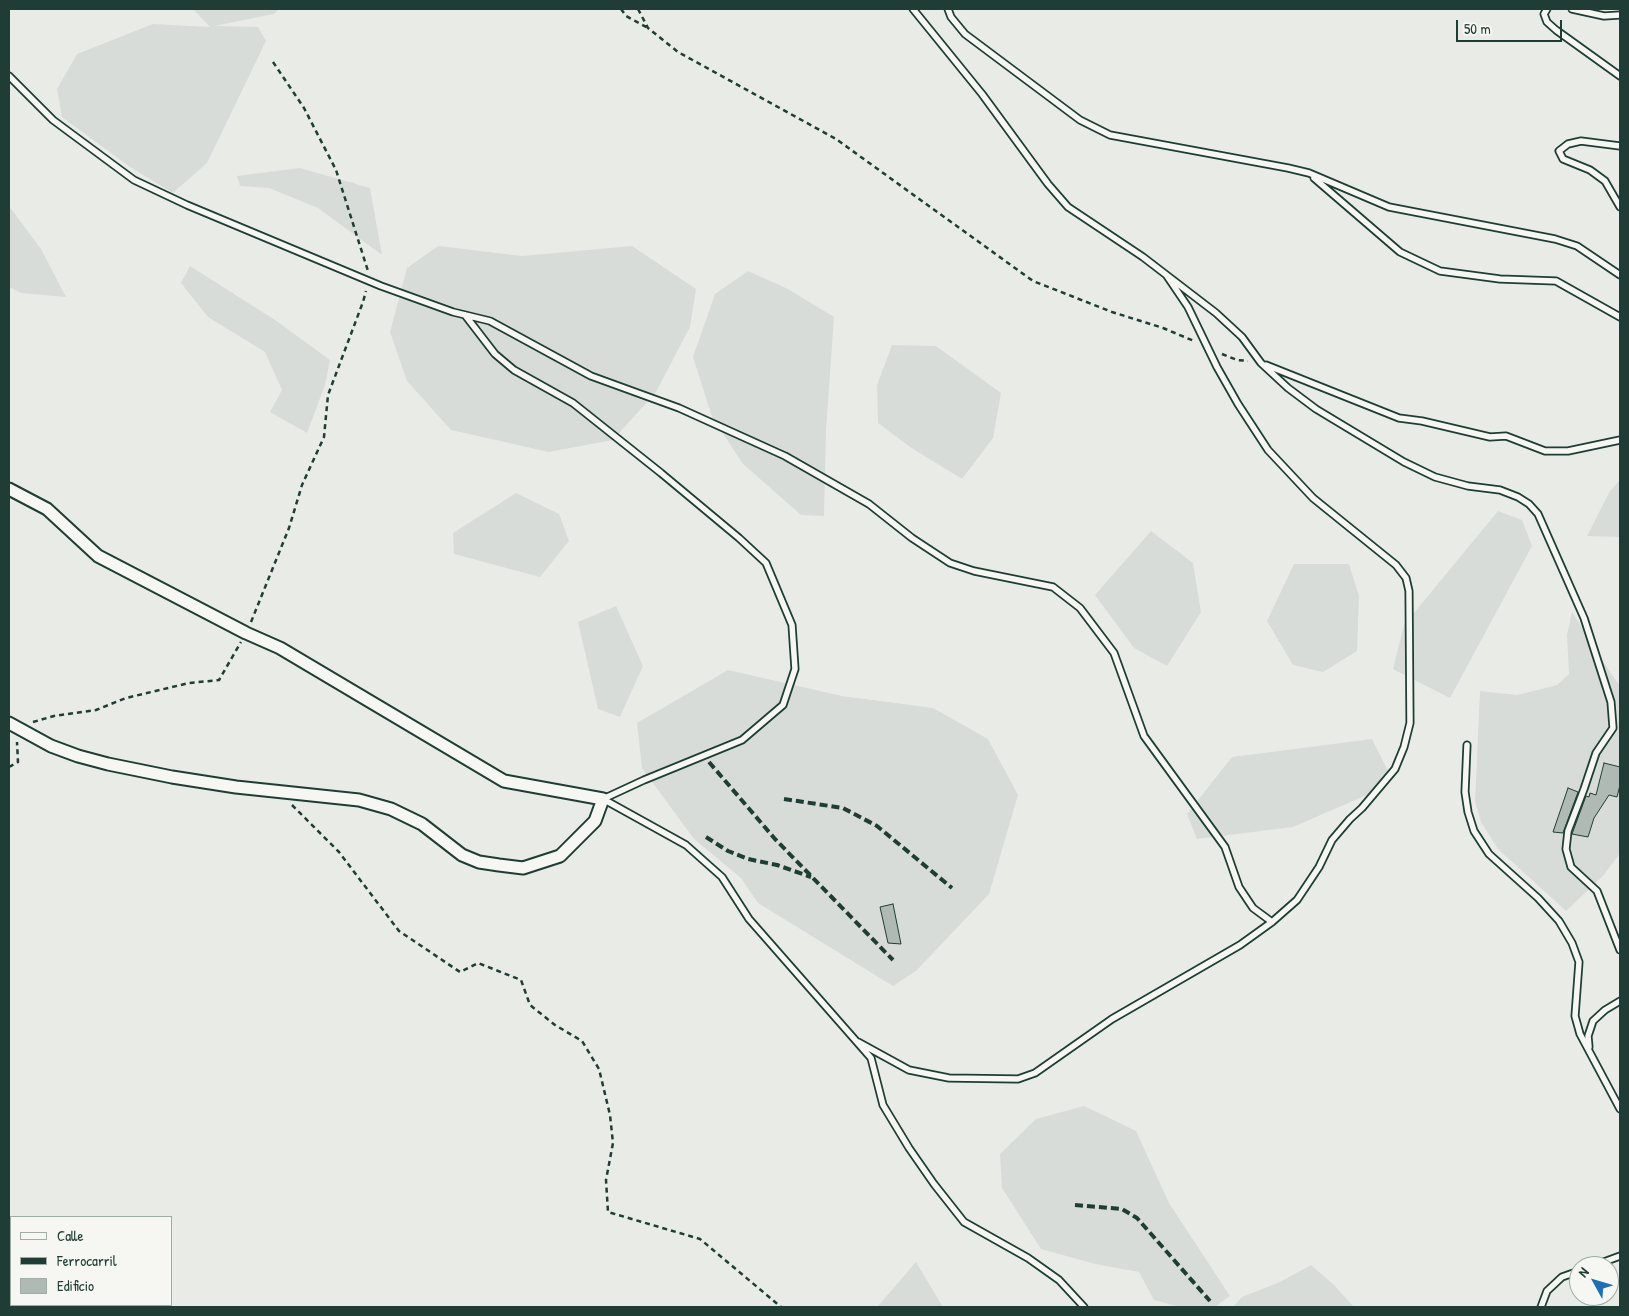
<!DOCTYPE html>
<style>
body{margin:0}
#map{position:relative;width:1629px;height:1316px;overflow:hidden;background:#e9ebe7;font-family:"Patrick Hand",sans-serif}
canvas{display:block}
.frame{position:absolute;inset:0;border:10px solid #1f3d34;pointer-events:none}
.legend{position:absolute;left:10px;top:1216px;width:162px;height:90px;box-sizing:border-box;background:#f6f6f2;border:1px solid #a0aca6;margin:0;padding:6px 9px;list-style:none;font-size:15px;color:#1f3d34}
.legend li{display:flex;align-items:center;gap:10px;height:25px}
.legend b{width:25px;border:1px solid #a0aca6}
.north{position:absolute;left:1569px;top:1256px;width:50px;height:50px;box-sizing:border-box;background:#f6f6f2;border:1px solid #a0aca6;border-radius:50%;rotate:309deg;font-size:14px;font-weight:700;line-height:20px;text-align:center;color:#1f3d34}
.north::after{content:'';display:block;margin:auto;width:18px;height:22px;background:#1f6fb2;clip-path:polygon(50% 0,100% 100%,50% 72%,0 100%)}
.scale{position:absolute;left:1456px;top:20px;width:106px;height:22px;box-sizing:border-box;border:2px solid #1f3d34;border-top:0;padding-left:6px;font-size:15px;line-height:18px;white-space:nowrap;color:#1f3d34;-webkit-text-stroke:4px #f6f6f2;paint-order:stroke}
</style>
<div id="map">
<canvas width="1629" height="1316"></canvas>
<div class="frame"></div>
<ul class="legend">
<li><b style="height:6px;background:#f6f6f2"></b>Calle</li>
<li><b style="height:6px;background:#1f3d34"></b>Ferrocarril</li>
<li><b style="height:14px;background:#b0bab5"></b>Edificio</li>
</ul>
<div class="north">N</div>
<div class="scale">50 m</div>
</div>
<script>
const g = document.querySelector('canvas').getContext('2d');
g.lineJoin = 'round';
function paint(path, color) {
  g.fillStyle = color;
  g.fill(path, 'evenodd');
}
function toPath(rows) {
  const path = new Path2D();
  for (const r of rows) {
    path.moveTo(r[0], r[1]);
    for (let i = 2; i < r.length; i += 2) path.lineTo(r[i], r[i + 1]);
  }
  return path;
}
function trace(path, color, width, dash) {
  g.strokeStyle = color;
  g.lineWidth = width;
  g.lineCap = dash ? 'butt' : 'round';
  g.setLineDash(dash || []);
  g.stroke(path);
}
paint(toPath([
 [193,9,279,9,274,14,214,26,258,27,266,41,207,163,173,193,130,167,62,117,57,89,77,54,153,24,210,27],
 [300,168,370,188,382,255,318,208,269,188,240,186,237,176],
 [9,206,41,249,66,297,21,293,9,287],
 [438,246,522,256,632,246,696,289,690,327,656,392,613,440,549,452,451,430,407,381,390,332,407,268],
 [190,266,275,320,330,360,325,385,307,433,270,412,282,390,265,352,208,317,181,283],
 [748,271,788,289,834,317,826,431,824,516,801,515,743,464,712,417,693,357,715,294],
 [892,345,936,346,1001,393,993,438,962,479,910,447,878,423,877,385],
 [1620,480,1620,537,1587,536,1610,491],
 [516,493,559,514,569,541,540,577,454,554,453,533],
 [1498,511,1522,520,1532,546,1450,698,1393,669,1404,625],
 [1151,531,1193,563,1201,612,1167,666,1134,648,1095,595],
 [1294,564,1349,564,1359,596,1357,651,1323,672,1293,665,1267,621],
 [616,606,643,666,620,717,598,709,578,622],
 [1572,612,1610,672,1620,686,1620,853,1604,875,1566,911,1498,849,1481,822,1475,802,1480,691,1517,695,1557,685,1569,674,1567,635],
 [728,670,842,696,933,708,988,739,1018,795,989,894,916,971,893,986,758,903,741,878,694,839,642,768,637,723],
 [1372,739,1389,773,1376,791,1293,827,1197,839,1187,814,1232,757],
 [1084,1106,1136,1131,1169,1203,1230,1296,1214,1307,1180,1307,1154,1300,1139,1272,1095,1264,1041,1249,1002,1188,1000,1154,1036,1119],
 [916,1262,943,1307,879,1307,878,1306],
 [1311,1265,1334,1285,1354,1307,1233,1307,1242,1297,1280,1282]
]), '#d8dcd8');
const building = toPath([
 [1604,763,1620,767,1620,785,1617,797,1609,795,1594,818,1588,837,1572,834,1586,796,1589,797,1590,793,1596,795,1604,763],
 [1568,788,1578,792,1563,833,1553,832,1568,788],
 [893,904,901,944,888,943,880,907,893,904]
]);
paint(building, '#b0bab5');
trace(building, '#1f3d34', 1);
const service = toPath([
 [913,9,982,94,1048,184,1068,207,1143,257,1216,313,1242,337,1261,363,1288,388,1316,409,1404,462,1435,477,1468,486,1500,490,1518,497,1529,504,1538,514,1584,618,1611,702,1613,728,1596,753,1584,789,1568,831,1566,849,1571,867,1597,891,1620,950],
 [948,9,951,17,965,34,1080,120,1110,135,1288,168,1309,173,1389,207,1555,239,1577,246,1620,275],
 [1547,9,1544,14,1547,22,1556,30,1620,76],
 [1572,9,1604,16,1620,15],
 [9,76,53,120,134,180,187,205,381,286,453,312,490,321,591,376,679,408,785,456,869,504,912,538,950,563,974,571,1053,587,1080,608,1114,653,1144,736,1225,847,1239,887,1253,908,1272,922],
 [1620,146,1581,141,1568,144,1559,151,1563,159,1590,170,1605,181,1620,207],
 [1314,178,1400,252,1440,271,1500,279,1556,281,1620,317],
 [465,315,495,354,514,370,573,403,661,473,739,538,766,563,792,625,795,669,783,705,742,740,644,780,603,799],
 [1266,365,1399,418,1422,421,1490,437,1506,436,1545,451,1568,451,1620,440],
 [1467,745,1465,792,1468,812,1474,831,1489,854,1538,898,1559,921,1572,943,1579,962,1575,1016,1580,1034,1620,1109],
 [603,799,686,845,722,877,749,919,871,1058,883,1105,909,1148,934,1184,964,1222,1028,1258,1059,1280,1084,1307],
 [858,1042,909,1070,949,1078,1018,1079,1035,1073,1112,1019,1240,945,1272,922,1297,900,1319,867,1332,840,1350,819,1362,808,1395,769,1404,747,1410,723,1409,591,1406,578,1396,565,1313,498,1268,450,1238,404,1217,367,1188,307,1167,276],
 [1589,1047,1588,1036,1593,1021,1605,1010,1620,1001],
 [1593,1266,1620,1256],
 [1541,1307,1547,1291,1562,1277,1579,1271]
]);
const minor = toPath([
 [9,489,47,509,98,556,246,633,280,648,504,781,603,799,595,821,560,856,523,868,499,865,479,862,462,855,422,824,391,809,359,800,236,787,172,777,108,764,78,756,51,746,9,723]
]);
trace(service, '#1f3d34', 9);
trace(minor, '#1f3d34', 15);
trace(toPath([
 [621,9,626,16,648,28],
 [638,9,648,28,678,52,836,139,1033,281,1112,312,1163,328,1194,341],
 [273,62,304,108,336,170,368,271],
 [1222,354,1237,360,1248,361],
 [251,622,289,528,302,485,324,437,328,395,363,302,366,291],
 [33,722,54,716,96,710,126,698,189,683,219,680,241,642],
 [9,767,18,762,17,742],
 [292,805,339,852,399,931,460,972,478,963,521,980,530,1005,555,1025,582,1041,599,1069,610,1115,613,1143,606,1180,608,1212,700,1239,781,1307]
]), '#1f3d34', 2.5, [5, 4]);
trace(service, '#f6f6f2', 5.5);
trace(minor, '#f6f6f2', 11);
trace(toPath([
 [709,762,775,839,893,960],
 [784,799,843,808,877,826,952,888],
 [706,837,728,851,748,859,777,865,811,877],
 [1075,1205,1122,1209,1137,1218,1210,1301]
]), '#1f3d34', 4, [8, 4]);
</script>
